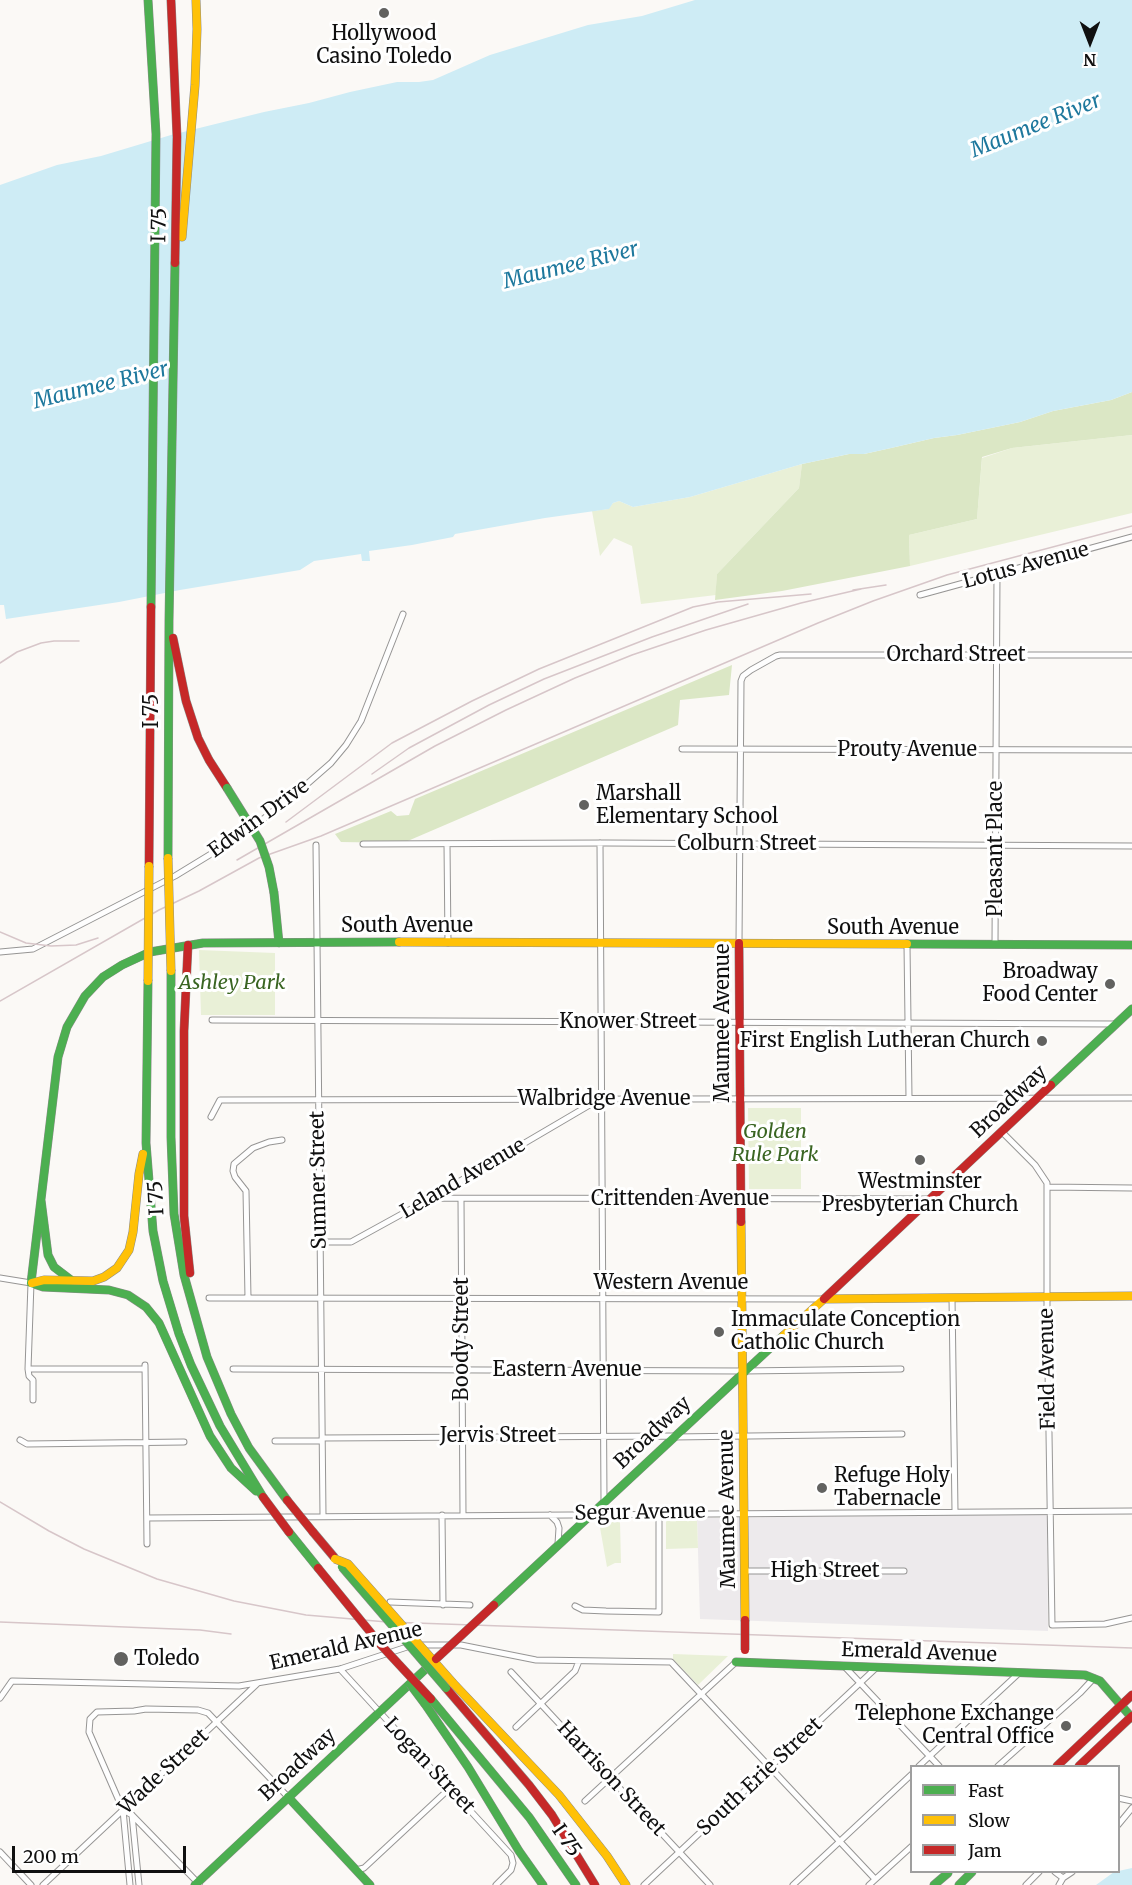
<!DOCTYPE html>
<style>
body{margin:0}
#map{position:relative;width:1132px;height:1885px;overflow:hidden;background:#fbf9f6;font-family:Merriweather,serif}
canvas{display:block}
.legend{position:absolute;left:910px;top:1765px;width:210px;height:108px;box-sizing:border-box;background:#fff;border:2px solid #9f9f9f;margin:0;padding:8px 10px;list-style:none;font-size:18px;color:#101010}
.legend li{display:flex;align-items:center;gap:12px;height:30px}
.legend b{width:30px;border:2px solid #9f9f9f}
.north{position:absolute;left:1060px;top:12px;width:60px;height:60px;-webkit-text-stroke:4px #fff;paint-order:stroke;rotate:180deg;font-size:16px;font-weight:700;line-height:24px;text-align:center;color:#101010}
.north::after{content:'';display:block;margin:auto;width:21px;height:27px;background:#101010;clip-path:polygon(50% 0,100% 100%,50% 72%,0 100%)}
.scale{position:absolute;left:12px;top:1846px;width:174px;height:27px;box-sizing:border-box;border:3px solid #101010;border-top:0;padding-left:8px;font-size:18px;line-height:21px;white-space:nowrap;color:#101010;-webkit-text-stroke:4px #fff;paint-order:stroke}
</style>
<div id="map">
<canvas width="1132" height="1885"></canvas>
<ul class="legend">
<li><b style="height:8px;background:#4caf50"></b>Fast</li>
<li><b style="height:8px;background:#ffc107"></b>Slow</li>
<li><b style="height:8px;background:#c62828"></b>Jam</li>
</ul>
<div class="north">N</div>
<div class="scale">200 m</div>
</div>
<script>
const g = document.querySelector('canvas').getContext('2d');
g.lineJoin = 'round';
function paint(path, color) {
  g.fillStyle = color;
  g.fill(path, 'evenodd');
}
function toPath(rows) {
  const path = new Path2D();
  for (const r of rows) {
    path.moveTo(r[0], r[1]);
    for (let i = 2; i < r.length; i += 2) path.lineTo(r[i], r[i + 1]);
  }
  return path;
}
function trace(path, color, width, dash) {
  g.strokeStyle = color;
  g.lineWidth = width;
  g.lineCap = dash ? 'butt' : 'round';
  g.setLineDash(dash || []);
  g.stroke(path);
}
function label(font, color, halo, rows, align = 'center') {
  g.font = font + ' Merriweather,serif';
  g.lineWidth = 6;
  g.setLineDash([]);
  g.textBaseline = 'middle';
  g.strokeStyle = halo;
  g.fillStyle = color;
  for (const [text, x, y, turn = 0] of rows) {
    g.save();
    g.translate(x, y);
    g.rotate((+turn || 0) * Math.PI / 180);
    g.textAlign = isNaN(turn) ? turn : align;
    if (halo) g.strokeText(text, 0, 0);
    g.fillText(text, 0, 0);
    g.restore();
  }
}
paint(toPath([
 [1047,1514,1048,1631,700,1619,697,1518]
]), '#edeaec');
paint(toPath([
 [1132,435,1132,513,910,566,909,535,977,519,982,458,1012,448],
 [802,464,799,488,717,574,716,595,641,604,632,546,614,538,600,556,592,511,608,509,613,503,619,501,633,507,690,497],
 [199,950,275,953,275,1015,201,1015],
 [748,1108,801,1108,801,1189,749,1189],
 [666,1521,697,1521,698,1548,666,1549],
 [599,1522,620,1522,621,1563,615,1563,607,1567],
 [673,1654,728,1656,698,1685,673,1659]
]), '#e9f0d7');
paint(toPath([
 [1132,392,1132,435,1012,448,982,457,977,519,909,535,910,566,782,591,715,600,717,574,799,488,802,464,849,454,864,454,891,448,934,438,957,435,1020,422,1053,411,1111,400],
 [732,665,729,695,680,700,678,725,403,843,341,842,335,834,391,811,397,816,409,815,415,799]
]), '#dbe7c5');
paint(toPath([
 [695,0,1132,0,1132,392,1111,400,1053,411,1020,422,957,435,934,438,891,448,864,454,849,454,802,464,690,497,633,507,619,501,613,503,609,509,545,518,455,534,453,537,412,545,369,551,370,561,362,561,361,554,328,559,314,561,300,570,180,590,119,602,6,619,4,605,0,605,0,185,57,165,101,156,171,135,264,112,309,103,350,92,397,82,419,82,433,80,490,55,588,25,642,16],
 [1132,1868,1132,1885,1096,1885,1114,1872]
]), '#ceecf5');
const street = toPath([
 [920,595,1132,537],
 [682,749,1132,750],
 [600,843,604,1500],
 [363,844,606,843,1132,846],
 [447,844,448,943],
 [316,845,323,1515],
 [739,943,741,681,743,676,751,670,776,656,780,655,1132,655],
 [995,944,997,573],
 [907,945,909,1098],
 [0,952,33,949,175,876,247,832,307,784,331,763,346,745,361,721,403,614],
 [212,1020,1116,1024],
 [211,1117,220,1100,1132,1098],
 [1002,1132,1035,1165,1047,1183,1047,1306,1052,1625,1105,1624,1132,1618],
 [1048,1187,1132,1188],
 [431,1198,929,1199],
 [461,1199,463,1515],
 [320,1242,351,1242,431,1198,598,1100],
 [0,1278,31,1283,28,1369,29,1376,33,1380,33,1400],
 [209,1298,823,1299],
 [248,1298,246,1191,235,1177,233,1171,234,1164,253,1148,269,1142,282,1140],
 [952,1298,955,1511],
 [145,1365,147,1544],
 [28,1369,145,1369],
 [233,1369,743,1371,901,1369],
 [673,1437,902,1434],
 [322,1438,674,1436],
 [20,1440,27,1444,184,1442],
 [275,1441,322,1441],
 [442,1515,443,1605],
 [550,1515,557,1522,559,1528,558,1544],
 [147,1518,1132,1511],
 [745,1571,904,1571],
 [390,1602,470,1605],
 [575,1606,583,1610,606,1611,659,1612,659,1513],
 [419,1645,461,1645,536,1660,671,1662,875,1879],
 [845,1667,939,1766],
 [340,1669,511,1855,513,1863,511,1870,496,1885],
 [511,1672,710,1885],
 [0,1698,12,1681,239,1686,340,1669,410,1646],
 [516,1727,575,1671,579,1661],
 [919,1766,1018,1674],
 [998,1766,1080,1693,1094,1678],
 [1118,1798,1132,1801],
 [585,1801,736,1662],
 [123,1810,132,1815,199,1884],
 [132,1815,139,1885],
 [1118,1825,1132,1808],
 [0,1852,31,1885],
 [356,1870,364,1868,450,1788],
 [1055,1872,1063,1878],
 [43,1885,257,1684],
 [130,1885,123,1810,89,1732,90,1719,97,1712,134,1711,146,1709,198,1710,208,1713,288,1797],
 [644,1885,876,1668],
 [793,1885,912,1774],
 [869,1885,912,1846],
 [1026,1885,1039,1872],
 [1059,1885,1063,1878,1072,1872]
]);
const fast = toPath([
 [148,0,156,134,151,607],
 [168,858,169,621,175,263],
 [274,893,279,943],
 [907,944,1132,945],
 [171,971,171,1137,174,1214,184,1275,207,1357,231,1414,249,1448,287,1500],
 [148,981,146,1143,153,1231,163,1281,179,1334,191,1365,220,1426,263,1497],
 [1051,1085,1132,1009],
 [41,1200,48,1255,54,1267,71,1280],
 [31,1283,58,1057,67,1027,85,996,103,977,122,965,150,952,203,943,399,942],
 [31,1283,43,1287,109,1290,128,1295,146,1307,159,1323,210,1436,231,1468,256,1491],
 [289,1532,318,1568],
 [494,1605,783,1336],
 [736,1662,1085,1675,1100,1681,1132,1718],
 [431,1699,529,1817,576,1885],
 [425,1704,468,1767,519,1851,543,1885],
 [288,1797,370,1885],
 [195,1885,431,1664],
 [934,1885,948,1873],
 [959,1885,972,1872]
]);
const slow = toPath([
 [182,237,195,85,197,29,196,0],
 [399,942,907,944],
 [741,1222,745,1620],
 [32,1283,44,1280,93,1281,104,1277,117,1268,129,1250,133,1232,139,1174,143,1154],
 [783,1336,824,1299,1132,1296],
 [453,1683,559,1795,607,1856,626,1885]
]);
const jam = toPath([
 [171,0,177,137,175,263],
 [173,638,186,701,198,738,209,760,227,788],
 [149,866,151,607],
 [739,943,741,1222],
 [188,945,184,1031,184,1216,190,1273],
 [824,1299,1051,1085],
 [313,1532,334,1557],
 [446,1688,529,1785,552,1815,595,1885],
 [1057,1766,1132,1695],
 [1079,1766,1132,1716]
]);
trace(street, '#969594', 7);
trace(fast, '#8c8c8a', 9);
trace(slow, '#8c8c8a', 9);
trace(jam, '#8c8c8a', 9);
trace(street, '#fefefe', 5);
trace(fast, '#4caf50', 8);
trace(slow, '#ffc107', 8);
trace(jam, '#c62828', 8);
trace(toPath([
 [853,590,886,585],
 [0,663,17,652,41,643,54,641,79,641],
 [372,774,409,748,489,705,544,679,652,637,748,604],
 [286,822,392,743,472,701,539,669,693,607,718,602,811,594],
 [237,860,435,746,506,710,575,678,632,655,706,630,801,603,861,589],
 [0,932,26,943,51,946,76,945,98,938],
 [0,1001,159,910,199,891,259,858,321,836,818,623,873,601,947,575,1132,526],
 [0,1502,49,1531,84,1549,157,1579,234,1601,306,1615,387,1622,1132,1648],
 [0,1622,200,1630,231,1634]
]), '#d7c6c9', 1.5);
const fastBridge = toPath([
 [227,788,260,841,269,867,274,893],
 [342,1567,446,1688],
 [410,1684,425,1704]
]);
const slowBridge = toPath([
 [168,858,171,971],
 [148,981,149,866],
 [335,1559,348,1564,453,1683]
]);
const jamBridge = toPath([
 [263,1497,289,1532],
 [287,1500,313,1532],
 [318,1568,380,1644,431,1699],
 [745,1620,745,1650],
 [436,1659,494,1605]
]);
trace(fastBridge, '#8c8c8a', 9, []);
trace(slowBridge, '#8c8c8a', 9, []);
trace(jamBridge, '#8c8c8a', 9, []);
trace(fastBridge, '#4caf50', 8);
trace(slowBridge, '#ffc107', 8);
trace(jamBridge, '#c62828', 8);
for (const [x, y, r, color] of [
 [384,13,6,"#626260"],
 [584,805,6,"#626260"],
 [1110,984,6,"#626260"],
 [1042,1041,6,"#626260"],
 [920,1160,6,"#626260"],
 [719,1332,6,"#626260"],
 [822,1488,6,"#626260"],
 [121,1659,8,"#626260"],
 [1066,1726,6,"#626260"]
]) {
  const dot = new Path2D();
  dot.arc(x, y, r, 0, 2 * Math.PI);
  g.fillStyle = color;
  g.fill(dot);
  trace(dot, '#fff', 2);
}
label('20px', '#101010', '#fff', [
 ["Hollywood",384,34,"center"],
 ["Casino Toledo",384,57,"center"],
 ["Marshall",596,794],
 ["Elementary School",596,817],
 ["Broadway",1098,972,"right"],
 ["Food Center",1098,995,"right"],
 ["First English Lutheran Church",1030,1041,"right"],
 ["Westminster",920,1182,"center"],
 ["Presbyterian Church",920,1205,"center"],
 ["Immaculate Conception",731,1320],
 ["Catholic Church",731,1343],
 ["Refuge Holy",834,1476],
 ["Tabernacle",834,1499],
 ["Toledo",134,1659],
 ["Telephone Exchange",1054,1714,"right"],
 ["Central Office",1054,1737,"right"]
], 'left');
label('20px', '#101010', '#fff', [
 ["I 75",160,225,-89],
 ["Lotus Avenue",1026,566,-15],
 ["Orchard Street",956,655],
 ["I 75",152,711,-90],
 ["Prouty Avenue",907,750],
 ["Edwin Drive",259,819,-36],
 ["Colburn Street",747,844],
 ["Pleasant Place",996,849,-90],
 ["South Avenue",407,926],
 ["South Avenue",893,928],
 ["Knower Street",628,1022],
 ["Maumee Avenue",723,1023,-90],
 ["Walbridge Avenue",604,1099],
 ["Broadway",1009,1102,-43],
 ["Leland Avenue",463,1179,-30],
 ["Sumner Street",319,1180,-91],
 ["I 75",157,1198,-93],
 ["Crittenden Avenue",680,1199],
 ["Western Avenue",671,1283],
 ["Boody Street",462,1339,-90],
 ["Field Avenue",1048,1369,-91],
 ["Eastern Avenue",567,1370],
 ["Broadway",653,1433,-43],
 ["Jervis Street",498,1436],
 ["Maumee Avenue",728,1509,-91],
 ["Segur Avenue",640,1513,-1],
 ["High Street",825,1571],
 ["Emerald Avenue",346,1647,-13],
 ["Emerald Avenue",919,1653,2],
 ["Broadway",298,1765,-43],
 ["Logan Street",429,1766,47],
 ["Wade Street",164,1772,-43],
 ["South Erie Street",760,1777,-43],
 ["Harrison Street",611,1779,47],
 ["I 75",566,1841,55]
]);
label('italic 20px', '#3a6522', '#fff', [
 ["Ashley Park",232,983],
 ["Golden",775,1132],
 ["Rule Park",775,1155]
]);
label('italic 21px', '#1e789d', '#fff', [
 ["Maumee River",1036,126,-22],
 ["Maumee River",571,266,-14],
 ["Maumee River",101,386,-14]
]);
</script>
